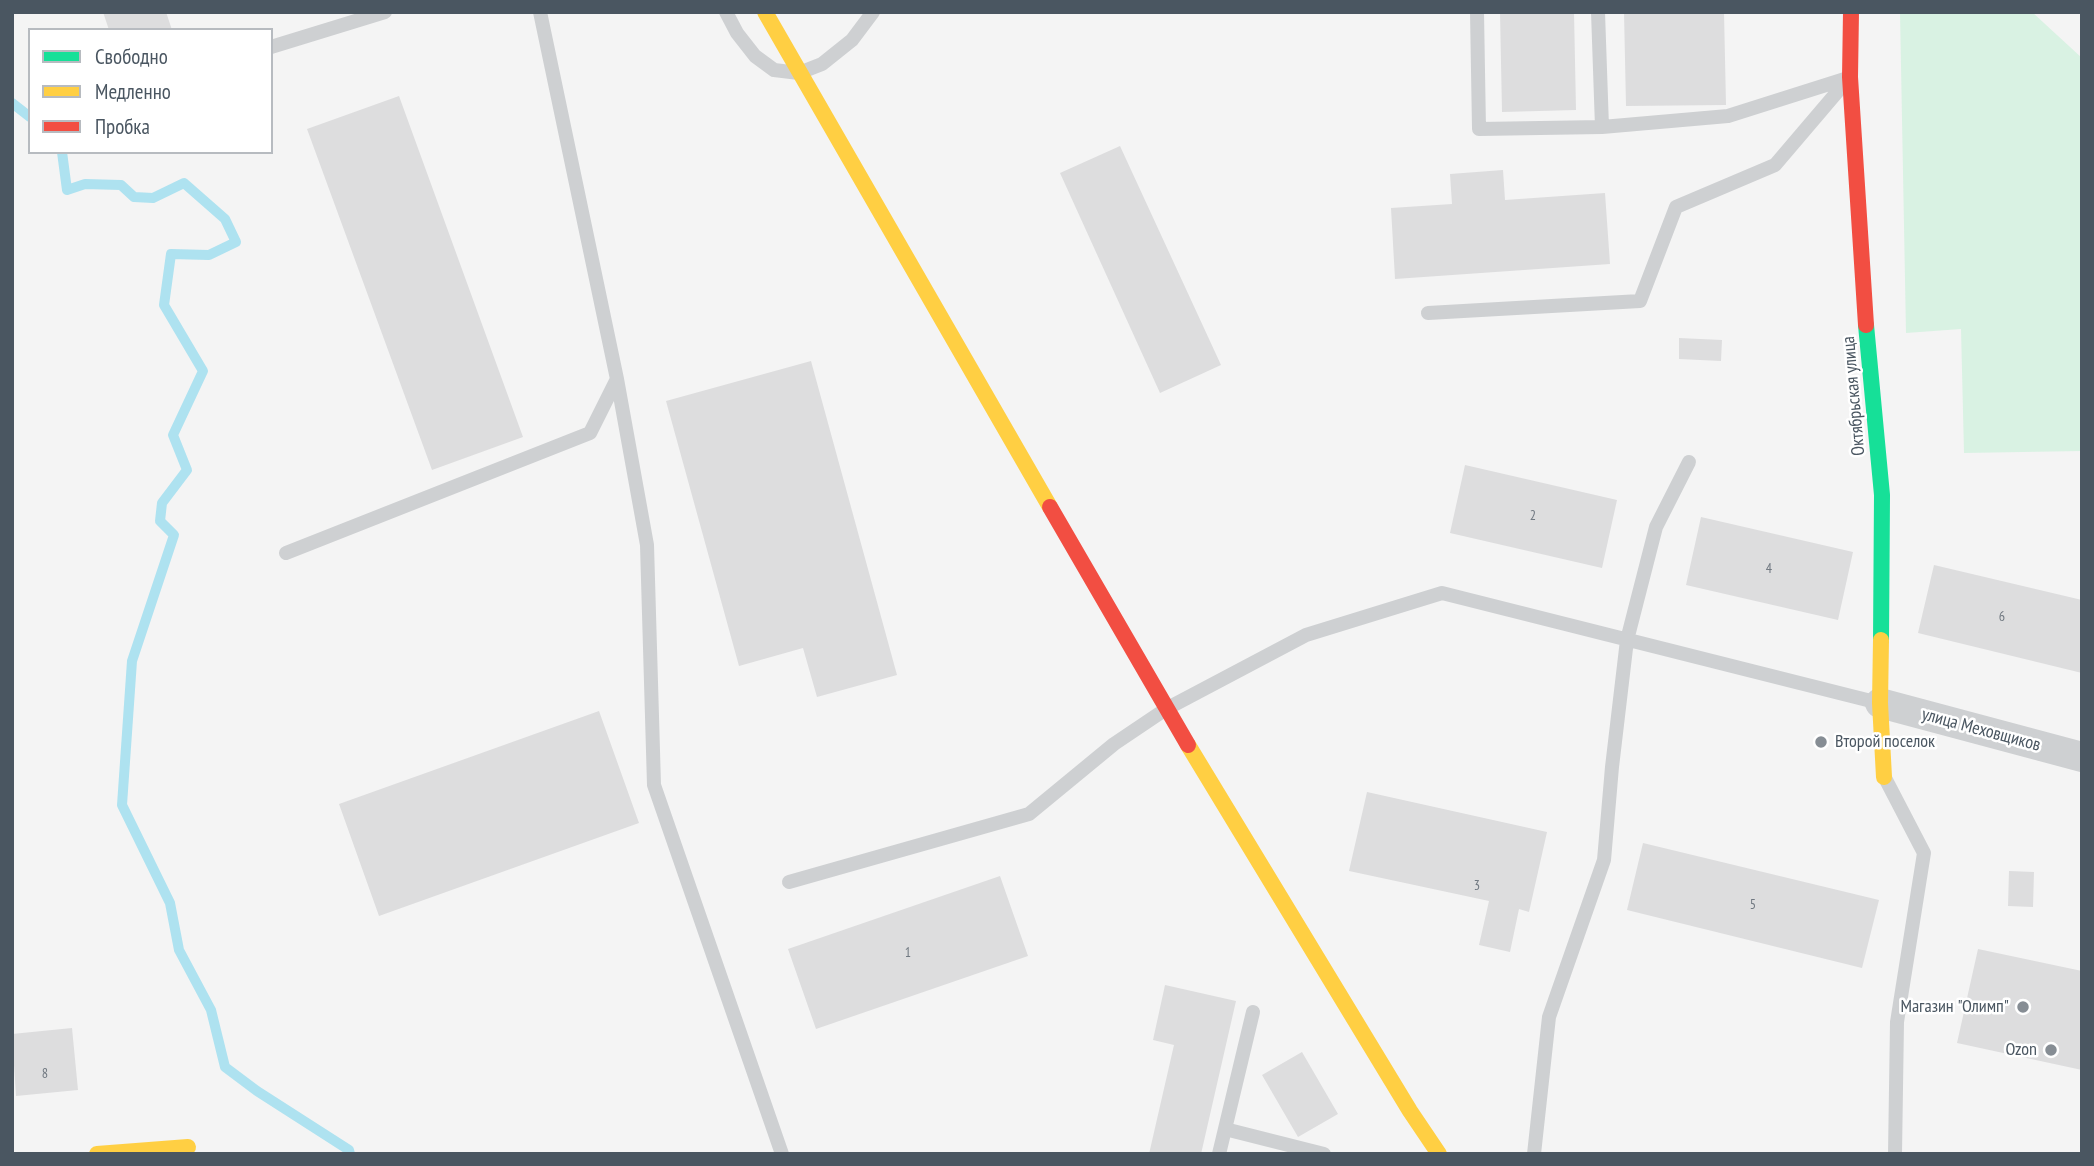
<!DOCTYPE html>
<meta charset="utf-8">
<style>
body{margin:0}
#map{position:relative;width:2094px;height:1166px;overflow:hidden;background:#f4f4f4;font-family:"PT Sans Narrow",sans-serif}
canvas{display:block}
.frame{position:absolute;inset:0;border:14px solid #4a5661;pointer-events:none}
.legend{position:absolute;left:28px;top:28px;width:245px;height:126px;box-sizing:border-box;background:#fff;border:2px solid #b7bbc0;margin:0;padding:9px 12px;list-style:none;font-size:21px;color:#4a5661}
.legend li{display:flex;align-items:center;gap:14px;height:35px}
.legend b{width:35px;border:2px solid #b7bbc0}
</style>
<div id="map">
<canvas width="2094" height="1166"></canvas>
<div class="frame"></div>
<ul class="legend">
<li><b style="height:9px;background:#16e098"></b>Свободно</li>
<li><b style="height:9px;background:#ffcf43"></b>Медленно</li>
<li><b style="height:9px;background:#f24e42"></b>Пробка</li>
</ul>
</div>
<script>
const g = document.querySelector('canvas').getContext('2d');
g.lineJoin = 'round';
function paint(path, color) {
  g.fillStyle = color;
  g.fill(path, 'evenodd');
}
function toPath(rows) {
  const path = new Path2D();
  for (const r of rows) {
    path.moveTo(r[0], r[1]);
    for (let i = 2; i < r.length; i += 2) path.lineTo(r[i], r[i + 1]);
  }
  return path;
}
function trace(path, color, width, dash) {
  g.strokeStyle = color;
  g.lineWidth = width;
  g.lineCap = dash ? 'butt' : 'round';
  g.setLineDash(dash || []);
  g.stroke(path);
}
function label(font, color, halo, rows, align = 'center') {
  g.font = font + ' "PT Sans Narrow",sans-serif';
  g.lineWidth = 5;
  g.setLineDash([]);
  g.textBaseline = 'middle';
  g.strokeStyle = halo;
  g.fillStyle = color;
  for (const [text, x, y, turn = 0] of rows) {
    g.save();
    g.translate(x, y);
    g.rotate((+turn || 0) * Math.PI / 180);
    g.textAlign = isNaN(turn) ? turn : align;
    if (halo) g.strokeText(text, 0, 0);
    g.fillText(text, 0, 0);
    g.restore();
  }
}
paint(toPath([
 [1900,12,2032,12,2082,58,2082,451,1964,453,1961,329,1906,333]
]), '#d9f2e3');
trace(toPath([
 [12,103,30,117],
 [62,152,67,190,85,184,121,185,134,197,153,198,184,183,225,219,236,242,209,255,171,254,164,305,203,371,173,435,187,470,162,503,160,521,174,535,132,661,122,805,170,903,179,950,211,1010,225,1067,257,1091,349,1150,350,1154]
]), '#aee2f0', 10);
paint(toPath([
 [103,12,166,12,172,30,109,30],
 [1500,12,1574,12,1576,110,1502,112],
 [1624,12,1724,12,1726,105,1626,106],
 [399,96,523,437,432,470,307,129],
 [1120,146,1221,365,1160,393,1060,173],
 [1503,170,1505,200,1605,193,1610,264,1395,279,1391,208,1452,204,1450,174],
 [1679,338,1722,340,1721,361,1679,359],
 [811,361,897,675,817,697,803,648,739,666,666,401],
 [1465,465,1617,500,1602,568,1450,533],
 [1701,517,1853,552,1838,620,1686,585],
 [1934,565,2082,600,2082,673,1918,633],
 [599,711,639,823,379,916,339,804],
 [1367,792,1547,832,1529,912,1519,909,1510,952,1479,945,1489,901,1349,871],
 [1643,843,1879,900,1862,968,1627,910],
 [2009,871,2034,872,2033,907,2008,906],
 [1000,876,1028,956,816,1029,788,949],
 [1978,949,2082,971,2082,1070,1957,1043],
 [1165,985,1236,1001,1201,1154,1149,1154,1174,1045,1153,1040],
 [72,1028,78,1090,16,1096,12,1034],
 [1302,1052,1338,1114,1298,1137,1262,1075]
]), '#ddddde');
trace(toPath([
 [726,12,737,33,755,56,774,70,799,73,822,64,852,40,873,12],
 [1477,12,1479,129,1602,127,1728,116,1848,78],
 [1598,12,1602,127],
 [271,47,385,12],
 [1428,313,1640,301,1676,207,1775,165,1844,84],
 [617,379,647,545,654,785,782,1154],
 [286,553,590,433,617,379,540,12],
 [1885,778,1924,853,1897,1022,1895,1154],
 [789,882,1029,814,1114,744,1166,709,1306,635,1442,593,1879,703],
 [1225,1129,1324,1154],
 [1219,1154,1253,1012],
 [1534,1154,1549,1017,1604,860,1612,767,1627,640,1656,527,1689,462]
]), '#ced0d2', 14);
trace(toPath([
 [1880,703,2082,757]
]), '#ced0d2', 30);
trace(toPath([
 [1866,325,1882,495,1881,640]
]), '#16e098', 16);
trace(toPath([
 [765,12,1050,507],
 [1881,640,1880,703,1884,777],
 [1188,745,1410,1111,1439,1154],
 [97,1154,188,1147]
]), '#ffcf43', 16);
trace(toPath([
 [1851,12,1850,77,1866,325],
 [1050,507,1188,745]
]), '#f24e42', 16);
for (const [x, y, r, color] of [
 [1821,742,7,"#868d94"],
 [2023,1007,7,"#868d94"],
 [2051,1050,7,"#868d94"]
]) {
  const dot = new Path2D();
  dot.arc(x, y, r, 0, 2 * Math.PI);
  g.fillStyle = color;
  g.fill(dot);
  trace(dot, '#fff', 2.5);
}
label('14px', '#707881', null, [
 ["2",1533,516],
 ["4",1769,569],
 ["6",2002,617],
 ["3",1477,886],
 ["5",1753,905],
 ["1",908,953],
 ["8",45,1074]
]);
label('18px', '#4a5661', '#fff', [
 ["Октябрьская улица",1854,396,-95],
 ["улица Меховщиков",1981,730,15]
]);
label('18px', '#4a5661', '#fff', [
 ["Второй поселок",1835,742,"left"],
 ["Магазин \"Олимп\"",2009,1007],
 ["Ozon",2037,1050]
], 'right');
</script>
